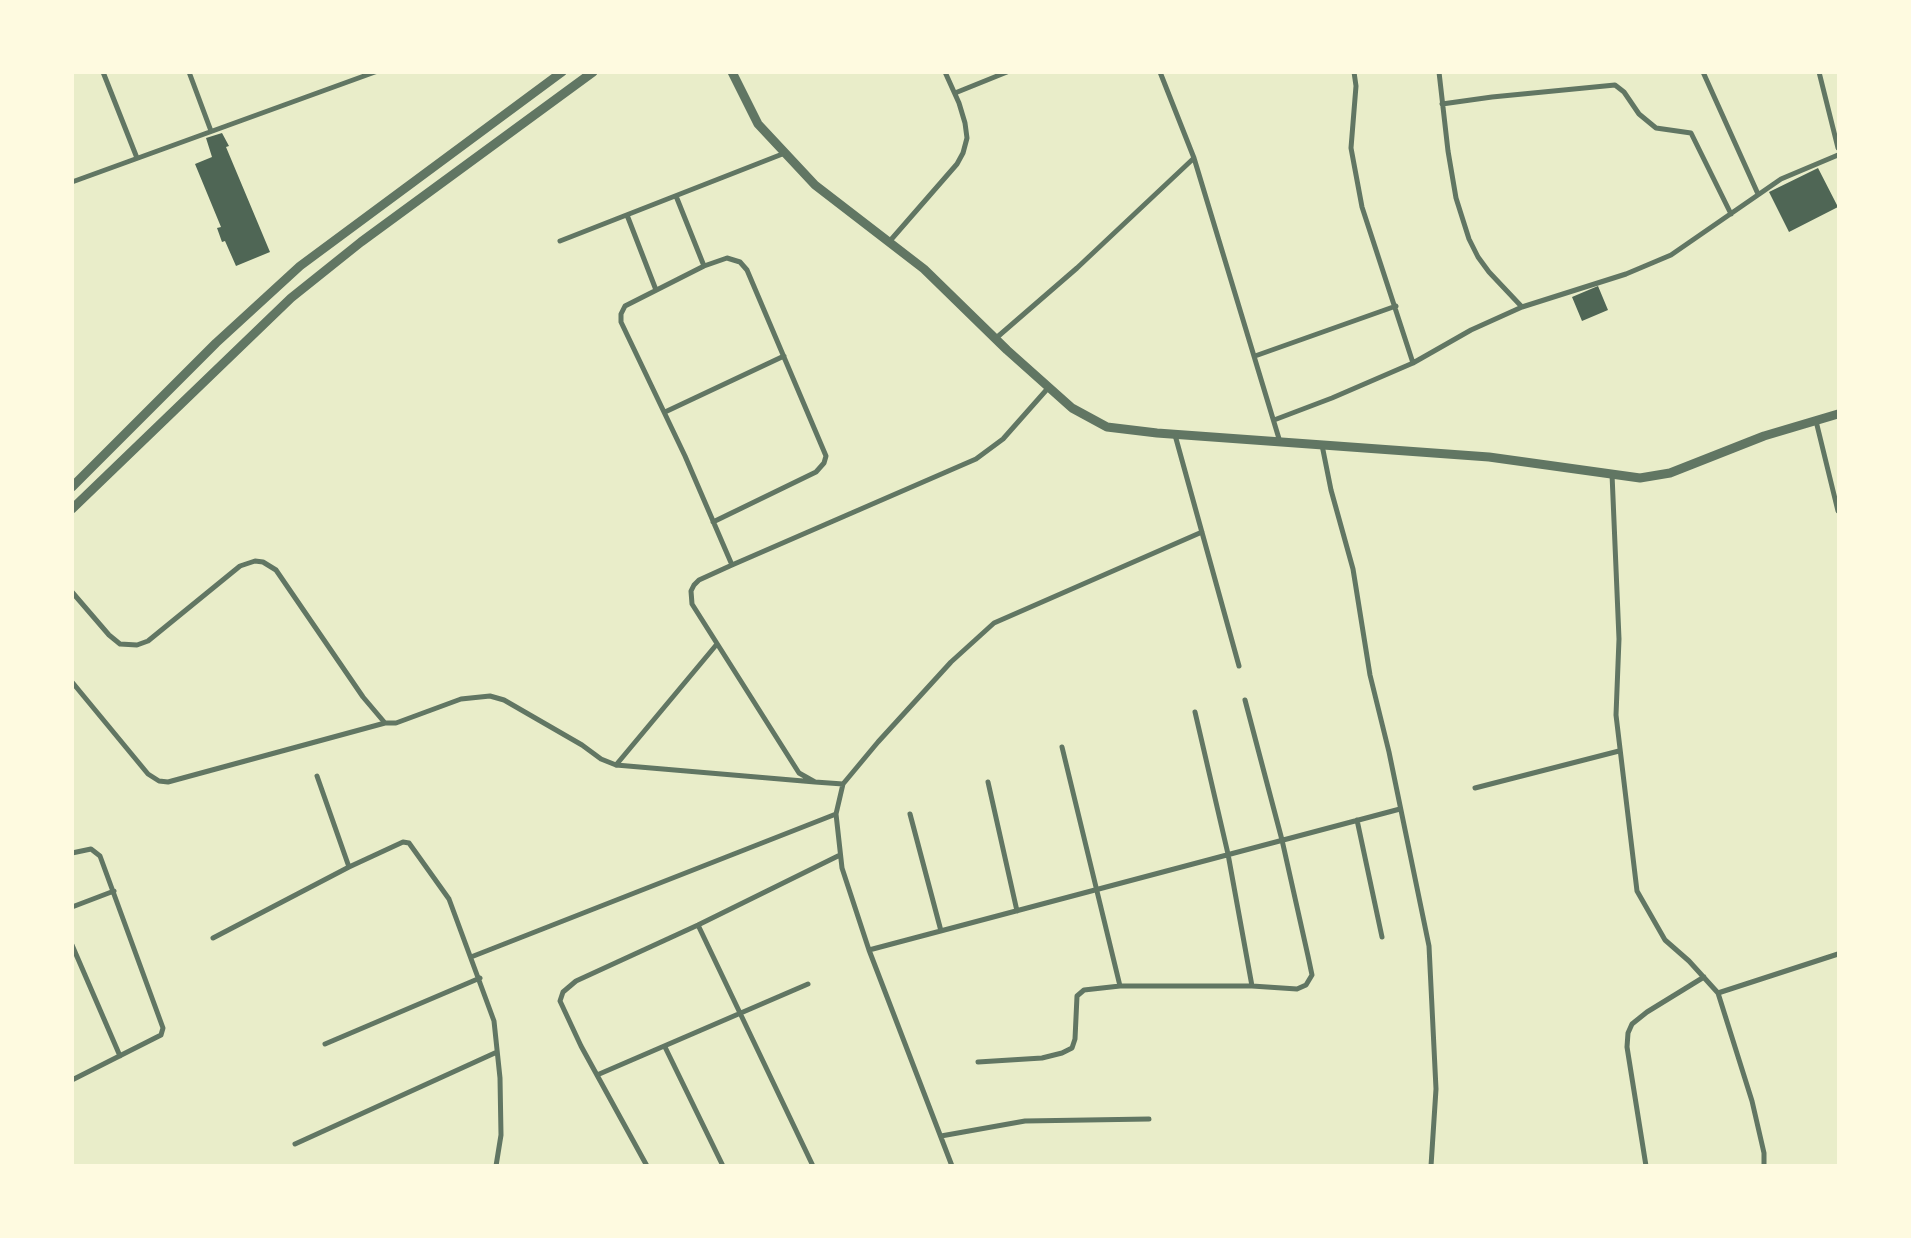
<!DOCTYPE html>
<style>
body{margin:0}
#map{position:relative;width:1911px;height:1238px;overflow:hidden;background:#e9edc9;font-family:Figtree,sans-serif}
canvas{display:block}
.frame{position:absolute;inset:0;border:74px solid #fefae0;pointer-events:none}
</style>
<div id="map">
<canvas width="1911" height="1238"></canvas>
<div class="frame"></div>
</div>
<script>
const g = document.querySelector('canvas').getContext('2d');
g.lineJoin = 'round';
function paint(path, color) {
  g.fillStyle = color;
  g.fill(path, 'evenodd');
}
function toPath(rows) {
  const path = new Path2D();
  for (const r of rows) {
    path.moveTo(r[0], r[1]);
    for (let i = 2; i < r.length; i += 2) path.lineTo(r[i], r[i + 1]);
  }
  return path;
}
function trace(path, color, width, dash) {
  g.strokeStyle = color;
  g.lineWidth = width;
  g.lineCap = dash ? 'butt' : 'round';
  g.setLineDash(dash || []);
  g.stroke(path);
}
paint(toPath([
 [222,133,229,146,226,147,270,252,236,266,225,241,222,242,217,228,221,227,195,164,212,157,206,138],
 [1818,168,1838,207,1789,232,1769,192],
 [1598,286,1608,310,1582,321,1572,297]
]), '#4f6655');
trace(toPath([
 [103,72,137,158],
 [189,72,211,131],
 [1160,72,1194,158,1280,442],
 [1354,72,1356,86,1351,148,1362,207,1413,363],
 [1439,72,1448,151,1456,198,1469,239,1478,257,1489,272,1522,307],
 [1703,72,1758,194],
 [1819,72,1838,148],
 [955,93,1007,72],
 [1442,104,1492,97,1615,85,1624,92,1639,114,1656,128,1691,133,1731,214],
 [72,182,375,72],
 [676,196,704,266,625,306,621,314,621,322,685,456,732,565],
 [627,215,656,290],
 [560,241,785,153],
 [889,242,957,164,963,153,967,138,965,123,959,103,945,72],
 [704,266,727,258,740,262,747,270,826,456,824,463,816,472,713,522],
 [995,339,1077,268,1194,158],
 [1255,356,1396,306],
 [665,412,784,356],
 [1274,420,1332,398,1413,363,1471,330,1522,307,1626,274,1671,255,1781,179,1838,155],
 [1816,421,1838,511],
 [1175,435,1239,666],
 [1322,445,1331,490,1353,569,1370,675,1389,752,1429,946,1436,1089,1431,1166],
 [1612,474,1619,639,1616,715,1637,891,1665,940,1689,961,1718,993,1752,1101,1764,1153,1764,1166],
 [72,592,109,635,120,644,137,645,148,641,240,566,255,561,263,562,276,570,363,697,385,723,396,723,461,699,490,696,504,700,582,745,601,759,616,765,815,782],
 [72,682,148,774,159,781,168,782,385,723],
 [1195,712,1228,854,1252,986],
 [1062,747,1120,986],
 [616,765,717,644],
 [317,776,349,867],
 [988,782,1017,911],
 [843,784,815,782,799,773,692,604,691,591,694,585,699,580,732,565,976,459,1003,439,1049,387],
 [1475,788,1619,751],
 [910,814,941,931],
 [1357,820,1382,937],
 [72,853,91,849,100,856,163,1028,161,1035,72,1080],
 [72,907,114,891],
 [698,925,813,1166],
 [213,938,349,867,403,842,409,843,449,899,494,1021,500,1078,501,1135,496,1166],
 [72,945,120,1056],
 [869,950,1400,809],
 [471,957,836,814],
 [1718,993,1838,954],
 [325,1044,480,978],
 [665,1047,723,1166],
 [978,1062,1042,1058,1062,1053,1072,1048,1075,1039,1077,996,1084,990,1120,986,1252,986,1297,989,1306,985,1312,975,1308,956,1282,840,1245,700],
 [597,1075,808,984],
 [941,1136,1025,1121,1149,1119],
 [295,1144,497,1052],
 [647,1166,581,1046,560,1001,563,992,576,981,698,925,840,855],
 [952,1166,869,950,842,868,836,814,843,784,878,742,951,662,994,623,1202,532],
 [1646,1166,1627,1047,1628,1033,1632,1024,1647,1012,1704,977]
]), '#617663', 5);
trace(toPath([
 [732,72,758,124,815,185,924,269,1007,350,1072,408,1107,427,1157,433,1489,457,1640,478,1670,473,1764,436,1838,414],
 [72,487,216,343,300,266,562,72],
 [72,509,291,298,361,242,593,72]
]), '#617663', 9);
</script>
